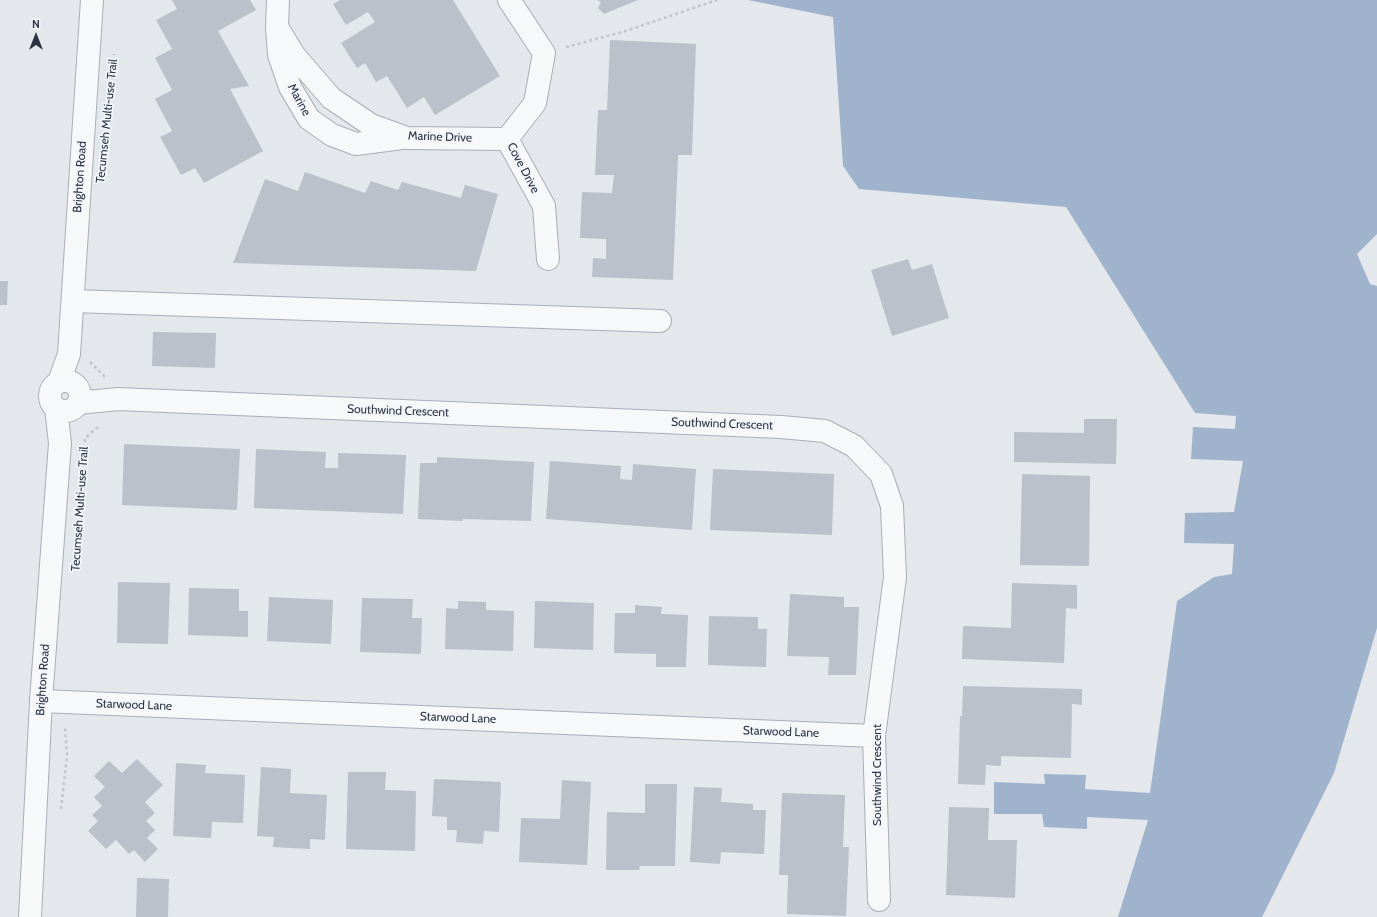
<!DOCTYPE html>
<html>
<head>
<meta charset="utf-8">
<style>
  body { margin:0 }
  #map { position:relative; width:1377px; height:917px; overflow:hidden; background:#e4e7ec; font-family:Cabin,sans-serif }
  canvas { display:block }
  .north { position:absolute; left:16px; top:16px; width:40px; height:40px; -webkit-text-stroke:3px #f4f6f9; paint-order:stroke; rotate:0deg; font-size:11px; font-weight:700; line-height:16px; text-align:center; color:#2b3445 }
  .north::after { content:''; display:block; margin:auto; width:14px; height:18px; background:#2b3445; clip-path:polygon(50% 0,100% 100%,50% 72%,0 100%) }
</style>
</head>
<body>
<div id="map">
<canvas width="1377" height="917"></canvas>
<div class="north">N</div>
</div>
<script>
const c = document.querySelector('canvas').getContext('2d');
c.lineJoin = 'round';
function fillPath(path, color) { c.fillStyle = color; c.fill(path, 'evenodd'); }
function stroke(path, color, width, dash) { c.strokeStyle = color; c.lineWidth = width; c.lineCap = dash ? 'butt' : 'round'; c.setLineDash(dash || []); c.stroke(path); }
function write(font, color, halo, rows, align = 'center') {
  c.font = font + ' Cabin,sans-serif'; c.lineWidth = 3.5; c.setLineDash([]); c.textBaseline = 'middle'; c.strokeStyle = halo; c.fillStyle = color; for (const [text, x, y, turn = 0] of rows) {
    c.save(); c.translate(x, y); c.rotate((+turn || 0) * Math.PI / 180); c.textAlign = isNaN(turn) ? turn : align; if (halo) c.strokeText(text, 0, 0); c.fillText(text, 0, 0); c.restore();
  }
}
const water = new Path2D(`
  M748 0H1377V234L1357 254 1370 284 1377 286V628L1334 773 1262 917H1118L1148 820 1087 817V829L1044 827 1042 814H994V782L1045 784 1044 774 1086 775 1085 789 1150 793 1177 601 1214 577 1232 574 1234 544 1184 543 1185 513 1234 512 1243 461 1191 459 1193 427 1235 429 1236 416 1195 413 1066 207 859 189 843 166 833 17Z`);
const building = new Path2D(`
  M172 0H250L256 10 218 31 249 86 230 89 263 151 204 183 195 168 181 175 160 137 172 131 155 99 172 90 155 58 172 49 156 20 177 9Z
  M340 0H453L500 76 435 115 424 97 407 108 387 76 376 82 365 63 357 68 341 43 375 22 368 12 346 25 333 4Z
  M597 0H638L604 14 598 8 601 2Z
  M610 40 696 44 692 155H678L673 280 592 277 593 258 606 259V239L580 238 582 192 612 193 614 175H595L598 110H607Z
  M305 172 365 193 371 181 398 190 402 182 461 198 465 185 498 194 476 271 233 263 265 179 298 191Z
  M908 259 912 270 932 264 949 318 892 336 871 270Z
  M0 281H8L7 305H0Z
  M153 332 216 333 215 368 152 366Z
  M1084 419H1117L1116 464 1014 462V432L1084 433Z
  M124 444 240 449 237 510 122 505Z
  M256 449 326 452 325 468H338V453L406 455 403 514 254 508Z
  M437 457 534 462 531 521 463 519 462 521 418 519 420 463H437Z
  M550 461 621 466 620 479 632 480 633 464 696 469 692 530 546 519Z
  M713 469 834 474 832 535 710 530Z
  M1022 474 1090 476 1089 566 1020 565Z
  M118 582 170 583 168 644 117 643Z
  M1012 583 1077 585V609L1066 608 1064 663 962 659 963 626 1011 628Z
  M189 588 239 589V611H248V637L188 635Z
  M790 594 844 597V607H859L856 675H828L829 657 787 656Z
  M269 597 333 600 331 644 267 641Z
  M362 598 413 599 412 618H422L421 654 360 652Z
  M458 601 486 602V610L514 611 513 651 445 649 446 608 458 609Z
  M535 601 594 603 593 650 534 648Z
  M635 605 662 607 661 614 688 615 686 667H656V654L614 653 615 613H635Z
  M709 616 758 617V629H767L766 667 708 665Z
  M963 686 1082 689V705L1072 704 1071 758 1001 756V766L986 765 985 785 958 784 960 716H962Z
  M137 759 163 785 145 802 155 813 146 821 155 830 147 838 158 849 145 862 134 850 129 854 116 840 106 849 88 831 98 821 92 815 102 806 94 797 105 787 94 776 109 761 122 773Z
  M176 763 206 765 205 773 245 775 243 823 212 822 211 838 173 836Z
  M261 767 291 769 290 793 327 795 325 840 310 839V849L273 847 274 837 257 836Z
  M348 772H386L385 790 416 791 415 851 346 849Z
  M434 779 501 782 499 832 484 831 483 844 456 842 457 830H447V817L432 816Z
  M562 780 591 782 587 865 519 862 521 818 560 819Z
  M645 784H677L675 866H640L639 870H606L607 812 645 813Z
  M694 787 722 788 721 802 753 804V810H766L764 854 721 852 720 864 690 862Z
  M782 793 845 795 843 847H849L846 916 787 914 788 875H779Z
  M949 807 989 808 988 840H1017L1015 898 946 895Z
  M137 878 169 879 168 917H136Z`);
const path = new Path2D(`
  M566 47 626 31 717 0
  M112 85 113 74 114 54
  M90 362 105 377
  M85 442V438L100 425
  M61 809 67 755 65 728`);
const minor = new Path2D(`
  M278 0 277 27 279 55 290 87 309 119 332 135 356 144 402 138
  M277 27 294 55 331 98 371 125 407 138 507 139
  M507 139 535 103 544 53 509 0
  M507 139 544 206 548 259
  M73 301 660 321
  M78 403 118 399 781 427 825 431 854 446 881 474 892 506 895 577 874 736 879 900
  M41 701 874 736`);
const tertiary = new Path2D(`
  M50 396a15 15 0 1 1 30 0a15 15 0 1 1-30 0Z
  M59 382 69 354 92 0
  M30 917 41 701 60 443 56 408`);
const streetNames = [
  ["Marine",299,100,61],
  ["Tecumseh Multi-use Trail",107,121,-84],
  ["Marine Drive",440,137,2],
  ["Cove Drive",523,168,62],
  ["Brighton Road",80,177,-86],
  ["Southwind Crescent",398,411,2],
  ["Southwind Crescent",722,424,2],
  ["Tecumseh Multi-use Trail",80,509,-86],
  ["Brighton Road",43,680,-86],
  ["Starwood Lane",134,705,2],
  ["Starwood Lane",458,718,2],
  ["Starwood Lane",781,732,2],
  ["Southwind Crescent",877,775,-90]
];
fillPath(water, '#9fb4cc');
fillPath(building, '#bbc0ca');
stroke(minor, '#a9aeb7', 24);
stroke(tertiary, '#a9aeb7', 24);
stroke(path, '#c2c5cb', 2.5, [3, 3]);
stroke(minor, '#f7f8fa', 22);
stroke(tertiary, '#f7f8fa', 22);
write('12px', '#2b3445', '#f4f6f9', streetNames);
</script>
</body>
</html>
